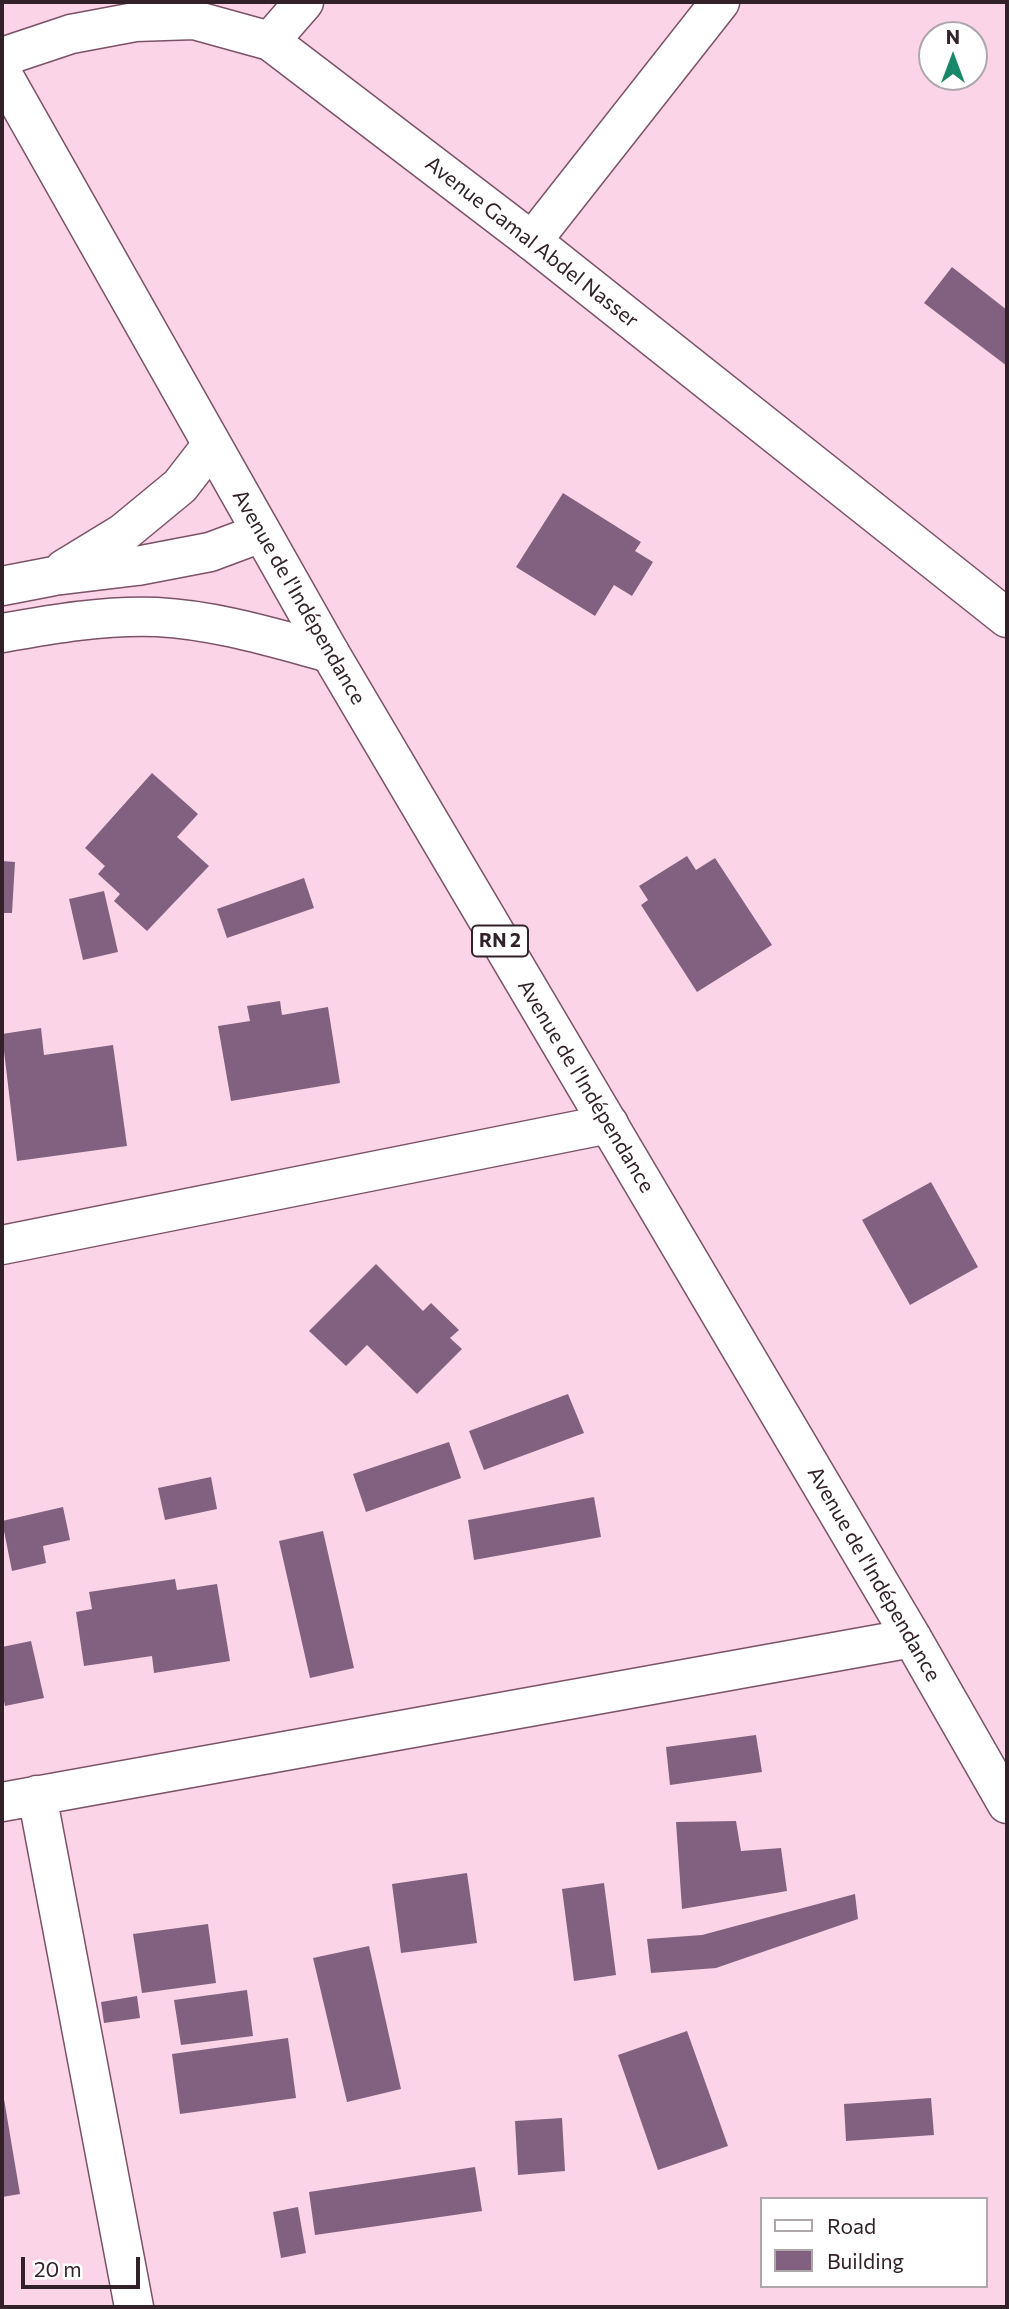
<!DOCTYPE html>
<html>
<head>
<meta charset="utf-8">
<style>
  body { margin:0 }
  #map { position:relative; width:1009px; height:2309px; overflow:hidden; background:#fbd5e7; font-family:Commissioner,sans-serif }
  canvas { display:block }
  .frame { position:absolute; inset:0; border:4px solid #33212a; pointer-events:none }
  .legend { position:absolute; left:760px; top:2197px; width:228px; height:91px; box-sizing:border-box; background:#fff; border:2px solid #ada6aa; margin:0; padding:9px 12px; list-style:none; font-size:21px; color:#33212a }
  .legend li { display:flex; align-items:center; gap:14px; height:35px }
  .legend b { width:35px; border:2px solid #ada6aa }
  .north { position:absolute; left:918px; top:21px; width:70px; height:70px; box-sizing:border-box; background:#fff; border:2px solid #ada6aa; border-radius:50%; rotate:0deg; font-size:19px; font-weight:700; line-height:28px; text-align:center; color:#33212a }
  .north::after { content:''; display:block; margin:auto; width:24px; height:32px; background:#188968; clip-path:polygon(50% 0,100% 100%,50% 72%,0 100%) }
  .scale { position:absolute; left:21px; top:2257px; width:119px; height:32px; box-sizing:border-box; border:4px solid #33212a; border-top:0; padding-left:9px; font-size:21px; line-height:24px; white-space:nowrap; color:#33212a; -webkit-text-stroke:5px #fff; paint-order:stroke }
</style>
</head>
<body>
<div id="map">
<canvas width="1009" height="2309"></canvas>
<div class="frame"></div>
<ul class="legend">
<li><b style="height:9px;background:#fff"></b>Road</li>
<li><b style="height:19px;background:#826180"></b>Building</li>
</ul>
<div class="north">N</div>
<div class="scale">20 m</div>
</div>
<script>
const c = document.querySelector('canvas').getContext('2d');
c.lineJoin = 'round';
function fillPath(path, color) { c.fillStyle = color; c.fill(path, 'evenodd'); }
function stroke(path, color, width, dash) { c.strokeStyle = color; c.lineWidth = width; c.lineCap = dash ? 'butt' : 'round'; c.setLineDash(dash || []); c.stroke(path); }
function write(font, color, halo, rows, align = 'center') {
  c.font = font + ' Commissioner,sans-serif'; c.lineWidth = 7; c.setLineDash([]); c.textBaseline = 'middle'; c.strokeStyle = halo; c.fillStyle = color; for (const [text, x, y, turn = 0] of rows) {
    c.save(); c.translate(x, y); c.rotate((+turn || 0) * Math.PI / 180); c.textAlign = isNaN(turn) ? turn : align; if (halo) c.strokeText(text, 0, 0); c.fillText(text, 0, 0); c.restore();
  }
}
const building = new Path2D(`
  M952 267 1007 310V366L924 303Z
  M563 493 641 542 635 551 653 562 632 596 614 585 595 616 516 567Z
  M152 773 198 814 177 837 209 866 147 931 114 901 120 894 98 874 105 866 85 848Z
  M687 856 696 870 715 858 772 945 697 992 641 905 648 900 639 886Z
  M2 861 15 862 12 913H2Z
  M304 878 314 908 227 938 217 909Z
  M104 891 118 952 83 960 69 899Z
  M280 1001 282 1015 328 1007 340 1083 231 1101 218 1026 250 1021 247 1006Z
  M41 1028 44 1055 113 1045 127 1146 17 1161 2 1034Z
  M931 1182 978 1267 910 1305 862 1220Z
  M376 1264 423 1311 431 1303 459 1330 450 1338 462 1349 417 1394 367 1345 346 1366 309 1331Z
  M568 1394 584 1433 484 1470 469 1431Z
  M449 1442 461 1478 366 1512 353 1474Z
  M211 1477 217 1509 165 1520 158 1488Z
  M594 1497 601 1537 474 1560 468 1520Z
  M63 1507 70 1540 43 1546 46 1563 12 1571 2 1521Z
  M323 1531 354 1668 310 1678 279 1541Z
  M175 1579 177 1590 217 1584 230 1661 154 1673 152 1656 84 1666 76 1612 92 1609 89 1592Z
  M31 1641 44 1698 5 1706 2 1691V1647Z
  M756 1735 762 1772 670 1785 666 1747Z
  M736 1821 741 1851 781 1848 787 1891 682 1909 676 1822Z
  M467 1873 477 1943 401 1953 392 1884Z
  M604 1883 616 1975 574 1981 562 1889Z
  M855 1894 858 1919 716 1968 651 1973 647 1939 702 1935Z
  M208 1924 216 1983 142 1993 133 1934Z
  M369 1946 401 2089 347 2102 313 1958Z
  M247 1990 253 2036 181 2045 174 2000Z
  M137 1996 140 2018 104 2023 101 2002Z
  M687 2031 728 2146 658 2170 618 2055Z
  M288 2038 296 2098 180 2114 172 2054Z
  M931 2098 934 2135 846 2141 844 2104Z
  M2 2099H4L20 2194 2 2197Z
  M562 2118 565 2171 518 2175 515 2121Z
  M475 2167 482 2211 315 2235 309 2192Z
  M298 2207 306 2253 281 2258 273 2212Z`);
const street = new Path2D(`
  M270 41 304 2
  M532 241 720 2
  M2 1245 609 1124
  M37 1795 134 2307
  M2 1802 912 1638`);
const secondary = new Path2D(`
  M2 57 71 34 135 22 194 20 270 41 532 241 1007 618
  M64 569 123 533 180 486 211 446
  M2 586 54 576 137 566 210 552 261 533
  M2 633C53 624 104 615 157 617 216 620 274 638 330 653`);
const primary = new Path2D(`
  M2 73 330 653 912 1638 1007 1804`);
const shields = [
  [500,941,56]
];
const shieldNames = [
  ["RN 2",500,941]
];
const streetNames = [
  ["Avenue Gamal Abdel Nasser",532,242,38],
  ["Avenue de l'Indépendance",299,597,60],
  ["Avenue de l'Indépendance",586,1086,59],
  ["Avenue de l'Indépendance",874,1574,60]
];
fillPath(building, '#826180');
stroke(street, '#7b5267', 41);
stroke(secondary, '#7b5267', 41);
stroke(primary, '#7b5267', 41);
stroke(street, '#fff', 38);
stroke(secondary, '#fff', 38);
stroke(primary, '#fff', 38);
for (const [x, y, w] of shields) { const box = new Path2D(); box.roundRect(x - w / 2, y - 15.5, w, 31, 5); c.fillStyle = '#fff'; c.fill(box); stroke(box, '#33212a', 2); }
write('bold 19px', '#33212a', null, shieldNames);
write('21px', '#33212a', '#fff', streetNames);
</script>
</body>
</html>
